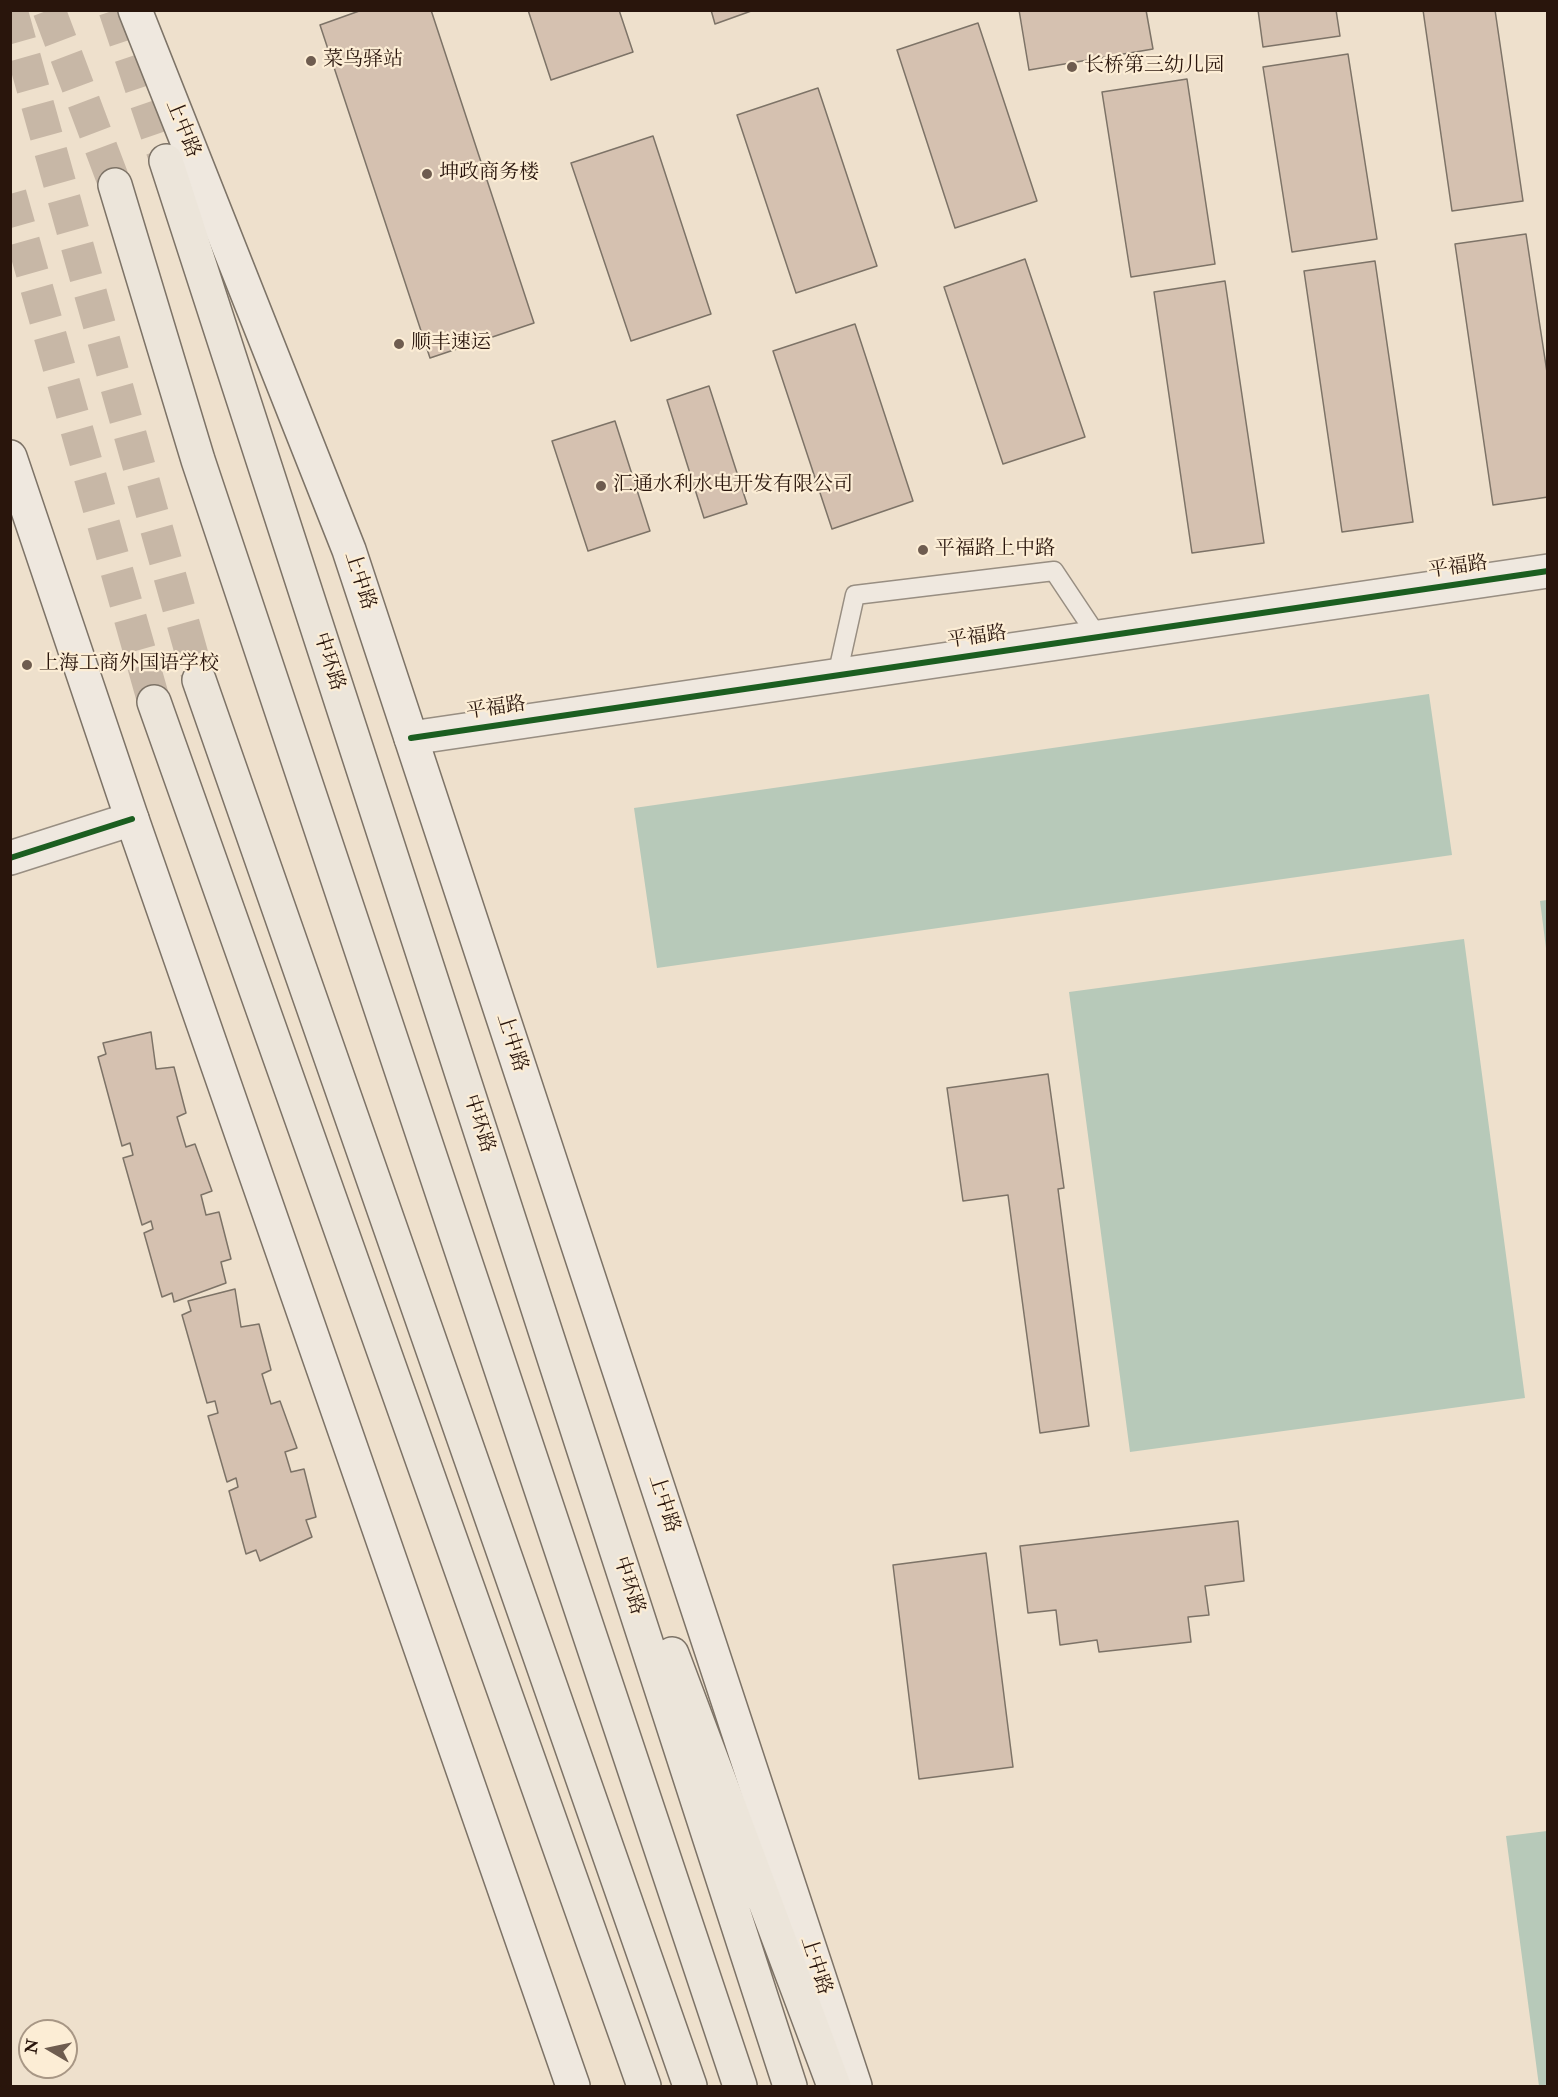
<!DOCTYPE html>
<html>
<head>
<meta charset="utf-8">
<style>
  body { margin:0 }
  #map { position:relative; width:1558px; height:2097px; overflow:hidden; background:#eee0cc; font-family:"IM FELL Double Pica",serif }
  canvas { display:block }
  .frame { position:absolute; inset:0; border:12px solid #29150c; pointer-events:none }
  .north { position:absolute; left:18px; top:2019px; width:60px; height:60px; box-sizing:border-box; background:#fcedd5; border:2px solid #a89785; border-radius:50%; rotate:279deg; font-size:16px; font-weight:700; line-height:24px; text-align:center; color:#29150c }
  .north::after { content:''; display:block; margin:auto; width:21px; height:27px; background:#6e5c4f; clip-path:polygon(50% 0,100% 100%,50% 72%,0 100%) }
</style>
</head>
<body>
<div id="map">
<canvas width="1558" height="2097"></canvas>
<div class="frame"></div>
<div class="north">N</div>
</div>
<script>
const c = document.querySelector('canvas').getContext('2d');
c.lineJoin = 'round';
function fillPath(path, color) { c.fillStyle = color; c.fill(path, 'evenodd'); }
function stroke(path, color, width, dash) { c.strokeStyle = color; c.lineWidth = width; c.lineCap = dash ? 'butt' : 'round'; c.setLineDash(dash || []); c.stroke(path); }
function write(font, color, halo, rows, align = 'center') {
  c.font = font + ' "IM FELL Double Pica","Noto Serif SC",serif'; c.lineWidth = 4.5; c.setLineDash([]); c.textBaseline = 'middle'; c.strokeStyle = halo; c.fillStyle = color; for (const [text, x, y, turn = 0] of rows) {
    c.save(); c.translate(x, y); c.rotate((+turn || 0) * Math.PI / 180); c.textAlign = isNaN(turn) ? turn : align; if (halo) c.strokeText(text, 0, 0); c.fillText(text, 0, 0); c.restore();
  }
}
const water = new Path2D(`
  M1429 694 1452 855 657 968 634 808Z
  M1547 900H1548L1547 956 1540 901Z
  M1464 939 1525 1398 1130 1452 1069 992Z
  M1547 1831 1548 2086H1539L1506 1836Z`);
const building = new Path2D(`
  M362 10H431L534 323 430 358 320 25Z
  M528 10H619L633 52 551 80Z
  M711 10H754L715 24Z
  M1019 10H1146L1153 49 1029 70Z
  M1258 10H1336L1340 36 1263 47Z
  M1423 10H1495L1523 201 1452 211Z
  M978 23 1037 201 955 228 897 50Z
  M1348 54 1377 239 1292 252 1263 67Z
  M1187 79 1215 264 1131 277 1102 92Z
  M818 88 877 266 796 293 737 115Z
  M653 136 711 314 631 341 571 163Z
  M1526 234 1548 379V497L1493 505 1455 244Z
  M1025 259 1085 437 1003 464 944 287Z
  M1375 261 1413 522 1342 532 1304 271Z
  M1225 281 1264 543 1192 553 1154 292Z
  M855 324 913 501 832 529 773 351Z
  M709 386 747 504 704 518 667 400Z
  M615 421 650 531 588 551 552 441Z
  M151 1032 156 1069 174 1067 186 1113 177 1117 186 1147 195 1144 212 1191 201 1195 206 1215 219 1212 231 1259 221 1262 226 1283 174 1302 172 1293 162 1297 144 1233 153 1229 151 1221 142 1225 123 1158 133 1155 130 1143 122 1146 98 1057 106 1054 103 1043Z
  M1048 1074 1064 1188 1058 1189 1089 1426 1040 1433 1008 1195 963 1201 947 1088Z
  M235 1289 241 1327 259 1324 271 1370 262 1374 271 1404 280 1401 297 1448 285 1452 291 1472 304 1469 316 1517 306 1520 312 1537 260 1561 256 1550 246 1554 229 1491 238 1487 236 1478 227 1482 208 1416 218 1413 215 1401 207 1403 182 1315 191 1311 188 1301Z
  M1238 1521 1244 1581 1205 1586 1209 1615 1188 1617 1191 1642 1099 1652 1097 1640 1060 1645 1056 1610 1028 1613 1020 1546Z
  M986 1553 1013 1767 919 1779 893 1565Z`);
const highwayTunnel = new Path2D(`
  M11 10 199 680
  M49 10 115 185
  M115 10 166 161
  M10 194 154 702`);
const lane = new Path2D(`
  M837 676 855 595 1054 571 1098 637`);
const street = new Path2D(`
  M411 738 1548 571
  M10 858 132 819`);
const secondary = new Path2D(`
  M135 10 349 550 855 2086
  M10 457 132 819 573 2086`);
const highway = new Path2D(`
  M166 161 790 2086
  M115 185 198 460 740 2086
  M199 680 690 2086
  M154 702 644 2086
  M672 1654 834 2086`);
const cycleway = new Path2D(`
  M411 738 1548 571
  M10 858 132 819`);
const markers = [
  [311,61,6,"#6e5c4f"],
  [1072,67,6,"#6e5c4f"],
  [427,174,6,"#6e5c4f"],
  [399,344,6,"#6e5c4f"],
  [601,486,6,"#6e5c4f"],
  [923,550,6,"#6e5c4f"],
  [27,665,6,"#6e5c4f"]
];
const poiNames = [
  ["菜鸟驿站",323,61],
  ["长桥第三幼儿园",1084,67],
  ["坤政商务楼",439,174],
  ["顺丰速运",411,344],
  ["汇通水利水电开发有限公司",613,486],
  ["平福路上中路",935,550],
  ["上海工商外国语学校",39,665]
];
const streetNames = [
  ["上中路",182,129,68],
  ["平福路",1458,568,-8],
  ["上中路",359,581,72],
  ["平福路",977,638,-8],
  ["中环路",328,662,72],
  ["平福路",496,709,-8],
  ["上中路",511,1043,72],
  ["中环路",478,1124,72],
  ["上中路",663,1504,72],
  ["中环路",628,1586,72],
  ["上中路",815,1966,72]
];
fillPath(water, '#b7c9b9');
fillPath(building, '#d5c1b0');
stroke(building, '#7d7367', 1.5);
stroke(highwayTunnel, '#c7b7a6', 33, [33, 16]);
stroke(lane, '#988e82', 21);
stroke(street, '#988e82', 36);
stroke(secondary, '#7d7367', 36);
stroke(highway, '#7d7367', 36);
stroke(lane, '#efe8df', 18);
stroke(street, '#efe8df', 33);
stroke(secondary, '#efe8df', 33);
stroke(highway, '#ece5da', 33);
stroke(cycleway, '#1b5e20', 6);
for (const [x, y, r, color] of markers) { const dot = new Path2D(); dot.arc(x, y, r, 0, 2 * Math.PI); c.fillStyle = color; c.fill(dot); stroke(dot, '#fcedd5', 2); }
write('20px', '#29150c', '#fcedd5', poiNames, 'left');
write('20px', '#29150c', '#fcedd5', streetNames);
</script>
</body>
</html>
